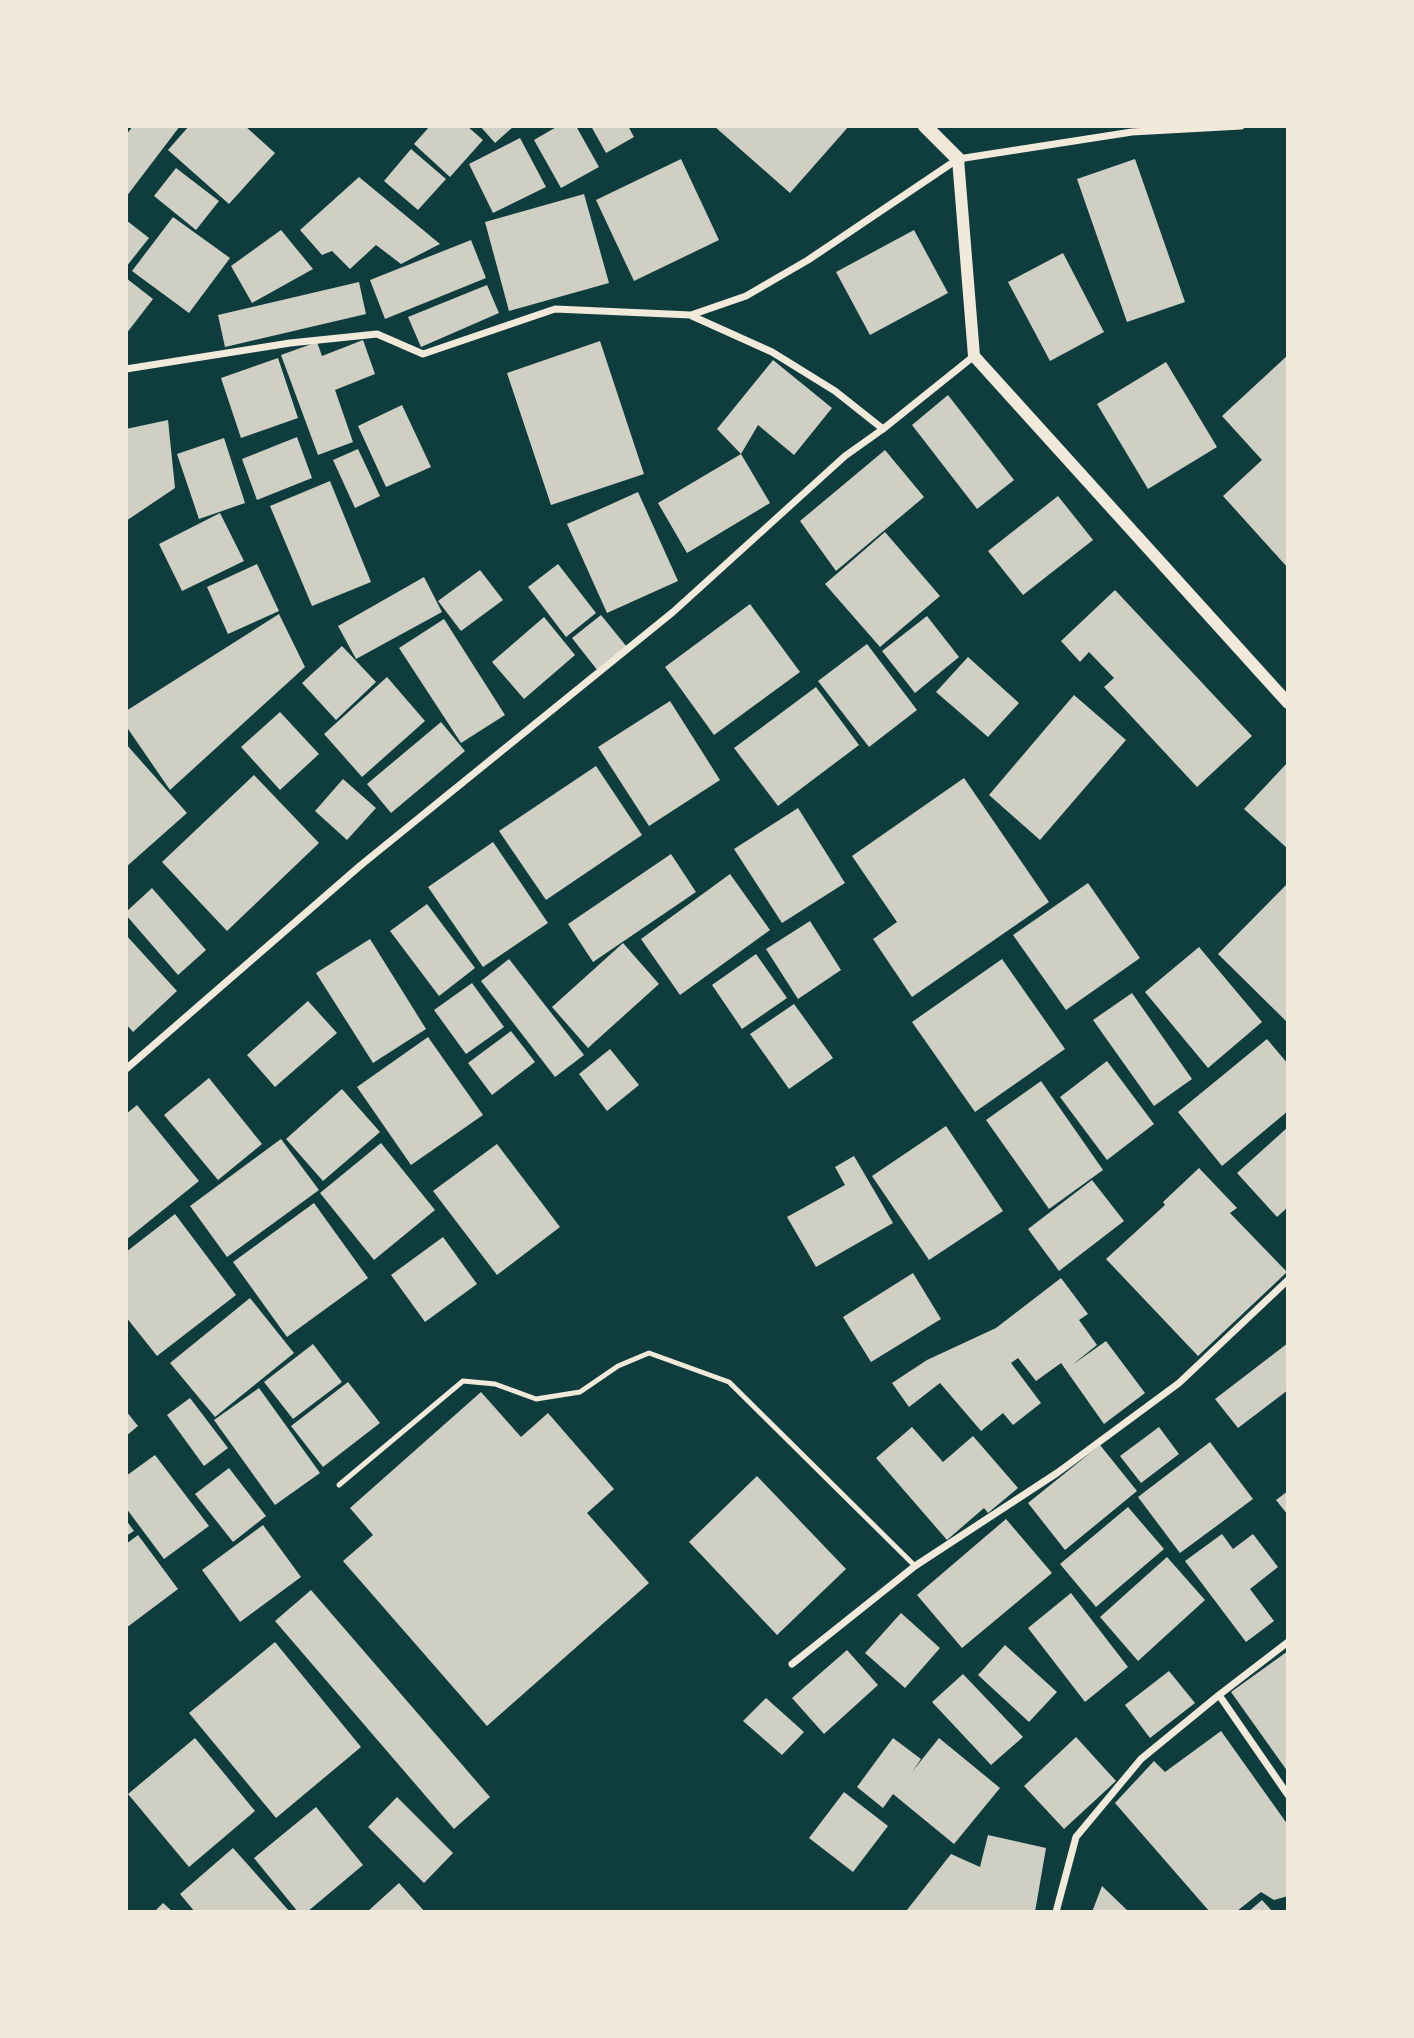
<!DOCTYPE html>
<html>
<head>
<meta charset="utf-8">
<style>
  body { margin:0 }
  #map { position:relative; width:1414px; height:2038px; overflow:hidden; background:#0f3d3e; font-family:Rubik,sans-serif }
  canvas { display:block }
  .frame { position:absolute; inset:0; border:128px solid #f1e9da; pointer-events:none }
</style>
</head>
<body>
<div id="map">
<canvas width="1414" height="2038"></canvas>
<div class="frame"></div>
</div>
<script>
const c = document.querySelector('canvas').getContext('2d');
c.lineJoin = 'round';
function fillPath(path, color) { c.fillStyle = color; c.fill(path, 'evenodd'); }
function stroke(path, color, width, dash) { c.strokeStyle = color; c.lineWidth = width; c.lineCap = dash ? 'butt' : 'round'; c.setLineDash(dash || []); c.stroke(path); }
const building = new Path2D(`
  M133 126H180L126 197V135Z
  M189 126H245L275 153 229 204 168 150Z
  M430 126H467L483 140 450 177 414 144Z
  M480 126H514L495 143Z
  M558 126H576L599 167 561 188 534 140Z
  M591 126H628L634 137 606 153Z
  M714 126H849L790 193Z
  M520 138 546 187 493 213 469 164Z
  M411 149 446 179 418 210 384 181Z
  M681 159 719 240 634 281 596 200Z
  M1135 159 1185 302 1127 322 1077 179Z
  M176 168 219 201 196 230 154 196Z
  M359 177 440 244 401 264 376 245 350 269 332 251 322 255 300 230Z
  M584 194 609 283 509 311 485 222Z
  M173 217 230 258 189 313 132 271Z
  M126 220 149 238 126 267Z
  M281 230 313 269 252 303 231 266Z
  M914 230 948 293 870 335 836 272Z
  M471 240 486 278 385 319 370 280Z
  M1063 253 1104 332 1050 361 1008 282Z
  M126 278 153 299 126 334Z
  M359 282 366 314 225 347 218 315Z
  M487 285 499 313 421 347 408 317Z
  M363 340 375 374 335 390 353 442 318 455 281 355 317 342 322 356Z
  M600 341 644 474 551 505 507 373Z
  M1288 355V568L1223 496 1262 460 1222 416Z
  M278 358 298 418 241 438 221 378Z
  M773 360 832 408 794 455 758 425 741 454 770 503 687 553 658 503 741 454 717 429Z
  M1166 362 1217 447 1148 489 1097 404Z
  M948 395 1014 480 977 509 912 425Z
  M402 405 431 467 386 487 358 426Z
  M168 420 175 488 126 521V429Z
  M297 437 312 478 257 500 242 459Z
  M224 438 245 503 199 519 177 454Z
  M358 449 380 496 355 508 333 460Z
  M885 450 924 497 836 571 800 521Z
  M330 481 371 582 312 606 270 506Z
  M638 492 678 581 607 613 567 524Z
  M1058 496 1093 540 1023 595 988 551Z
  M220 513 244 561 182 591 159 544Z
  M885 532 940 596 880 647 825 584Z
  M257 564 279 611 228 634 207 587Z
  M558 564 596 613 566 637 528 587Z
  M480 570 503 600 461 631 438 601Z
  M424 577 442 612 356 659 338 626Z
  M1115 590 1252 736 1197 787 1104 687 1114 678 1089 652 1080 662 1061 641Z
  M750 604 800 672 714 735 665 667Z
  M279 614 305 667 170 790 126 726V711Z
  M601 615 627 647 598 671 572 638Z
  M927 616 959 657 915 693 882 651Z
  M544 617 575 655 524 699 492 662Z
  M444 619 505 715 461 743 399 648Z
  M867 644 917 710 869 747 818 681Z
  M342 646 376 682 336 720 302 683Z
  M968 657 1019 703 988 737 936 692Z
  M387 677 425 721 362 777 324 734Z
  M816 687 859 745 778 806 734 748Z
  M1074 695 1126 740 1040 840 989 795Z
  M670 701 720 780 649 826 598 747Z
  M280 712 319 754 280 790 241 747Z
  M441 722 465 751 391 813 367 784Z
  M126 744 187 813 126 867Z
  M1288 762V849L1244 809Z
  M596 766 642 835 546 900 499 831Z
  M254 775 319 843 227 931 162 862Z
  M964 778 1049 902 912 997 873 939 897 922 852 856Z
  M343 779 376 808 347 840 315 811Z
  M798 808 845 883 782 923 734 849Z
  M493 842 548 923 483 967 428 887Z
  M671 854 696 892 593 962 568 924Z
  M730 874 770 930 680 995 641 939Z
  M1088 883 1140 958 1066 1010 1013 935Z
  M1288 883V1023L1218 954Z
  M152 888 206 950 178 975 126 915V912Z
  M427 904 475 968 439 996 390 931Z
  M810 921 841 970 798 999 766 949Z
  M126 935 177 991 133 1032 126 1024Z
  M370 939 426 1029 373 1063 316 973Z
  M623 943 659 984 588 1048 552 1007Z
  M1199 947 1262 1022 1208 1068 1145 992Z
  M756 954 787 998 742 1029 712 985Z
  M509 959 584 1055 555 1077 481 981Z
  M1002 959 1065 1049 975 1112 912 1022Z
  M472 983 504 1027 466 1054 434 1010Z
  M1132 993 1192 1079 1154 1106 1093 1020Z
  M308 1001 337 1033 275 1087 247 1055Z
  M794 1004 833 1058 789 1089 750 1034Z
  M511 1031 535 1062 492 1095 468 1063Z
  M428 1037 483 1115 411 1165 357 1087Z
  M1267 1039 1288 1064V1111L1222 1166 1178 1112Z
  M610 1049 639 1085 607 1111 579 1074Z
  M1107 1061 1154 1124 1107 1160 1060 1097Z
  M209 1078 262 1144 218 1180 164 1115Z
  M1041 1081 1103 1170 1049 1209 986 1120Z
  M342 1089 380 1132 323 1181 286 1139Z
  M137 1105 199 1181 126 1240V1179L128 1177 126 1174V1114Z
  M946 1126 1003 1211 929 1260 872 1176Z
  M1288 1127V1207L1277 1217 1237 1173Z
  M281 1139 319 1190 227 1257 190 1206Z
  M381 1143 435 1210 374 1260 320 1193Z
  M497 1144 560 1227 497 1275 433 1191Z
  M854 1156 893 1223 816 1267 787 1217 845 1185 835 1167Z
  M1199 1168 1237 1208 1230 1213 1287 1272 1198 1356 1106 1259 1165 1205 1163 1202Z
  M1092 1180 1124 1221 1059 1271 1028 1229Z
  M314 1203 368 1278 287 1337 233 1262Z
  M175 1214 236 1295 157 1356 126 1317V1252Z
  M443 1237 477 1284 425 1322 391 1275Z
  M913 1273 941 1319 871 1362 843 1317Z
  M1061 1278 1088 1314 1079 1320 1097 1345 1072 1365 1106 1341 1145 1393 1104 1424 1061 1363 1036 1381 1018 1358 1011 1363 1041 1403 1013 1425 1003 1413 981 1431 940 1383 909 1407 892 1383 927 1360 996 1328Z
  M250 1298 294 1353 215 1417 170 1363Z
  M1288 1343V1390L1238 1428 1215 1399Z
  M313 1344 342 1382 293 1419 264 1382Z
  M348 1382 380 1423 323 1467 291 1426Z
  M259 1388 320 1473 275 1505 214 1420Z
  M481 1392 521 1437 548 1413 614 1489 587 1513 649 1583 487 1726 343 1561 373 1535 350 1508Z
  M190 1398 228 1448 204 1466 167 1415Z
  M126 1411 138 1426 126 1436Z
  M912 1427 943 1462 973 1436 1018 1488 988 1513 984 1508 947 1540 876 1458Z
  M1159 1427 1179 1454 1141 1483 1120 1456Z
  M1210 1442 1253 1499 1180 1553 1138 1497Z
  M1100 1445 1137 1491 1065 1550 1028 1503Z
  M155 1455 209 1526 164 1559 126 1508V1476Z
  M229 1468 266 1516 233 1542 195 1494Z
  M757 1476 846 1569 777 1635 689 1542Z
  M1288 1491V1515L1276 1500Z
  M1128 1507 1164 1549 1096 1607 1060 1564Z
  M1006 1519 1052 1573 962 1648 917 1595Z
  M126 1520 134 1531 126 1536Z
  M263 1525 301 1577 240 1622 202 1570Z
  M1222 1534 1233 1549 1253 1534 1278 1567 1250 1589 1274 1621 1246 1642 1185 1561Z
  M138 1535 178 1589 126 1628V1544Z
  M1167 1557 1205 1600 1138 1661 1100 1617Z
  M311 1590 490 1797 454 1829 275 1621Z
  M1071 1593 1128 1667 1085 1702 1028 1628Z
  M901 1613 940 1648 905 1688 865 1653Z
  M275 1642 361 1747 276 1818 189 1713Z
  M1005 1645 1057 1692 1029 1722 978 1675Z
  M847 1650 878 1685 824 1734 792 1698Z
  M1288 1651V1772L1231 1692Z
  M1169 1671 1195 1703 1150 1738 1125 1705Z
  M963 1674 1023 1737 991 1765 932 1702Z
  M766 1698 804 1732 782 1755 743 1721Z
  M1221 1731 1288 1825V1896L1274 1900 1261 1892 1237 1911H1209L1115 1803 1154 1761 1165 1772Z
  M1076 1737 1116 1781 1064 1829 1024 1786Z
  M195 1738 255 1811 189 1867 128 1794Z
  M893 1738 921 1759 912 1772 939 1738 1000 1788 954 1844 893 1794 883 1808 857 1787Z
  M844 1792 888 1826 853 1872 809 1838Z
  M397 1797 453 1853 424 1883 368 1827Z
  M316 1807 363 1865 307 1912H298L254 1858Z
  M988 1835 1046 1848 1035 1912H910L907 1910 951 1854 980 1867Z
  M233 1848 290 1912H195L180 1894Z
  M399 1883 425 1912H367Z
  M1102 1886 1129 1912H1092Z
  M1262 1900 1273 1912H1248Z
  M163 1903 173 1912H154Z`);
const service = new Path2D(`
  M339 1485 463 1381 495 1384 536 1399 580 1392 618 1366 649 1353 729 1382 915 1566`);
const minor = new Path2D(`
  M692 316 772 352 835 391 883 429
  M126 369 290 343 377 334 423 354 555 309 691 315 746 296 808 260 958 159 1132 132 1241 126
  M126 1069 361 865 673 612 845 456 883 429 974 356
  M792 1664 915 1566 1057 1473 1179 1383 1288 1280
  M1219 1695 1288 1795
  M1056 1912 1076 1837 1141 1759 1219 1695 1288 1642`);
const tertiary = new Path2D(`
  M958 159 974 356 1288 703`);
const secondary = new Path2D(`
  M925 126 958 159`);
fillPath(building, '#cfcfc3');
stroke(service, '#f1e9da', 5);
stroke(minor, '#f1e9da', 7);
stroke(tertiary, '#f1e9da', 12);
stroke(secondary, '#f1e9da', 14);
</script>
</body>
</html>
